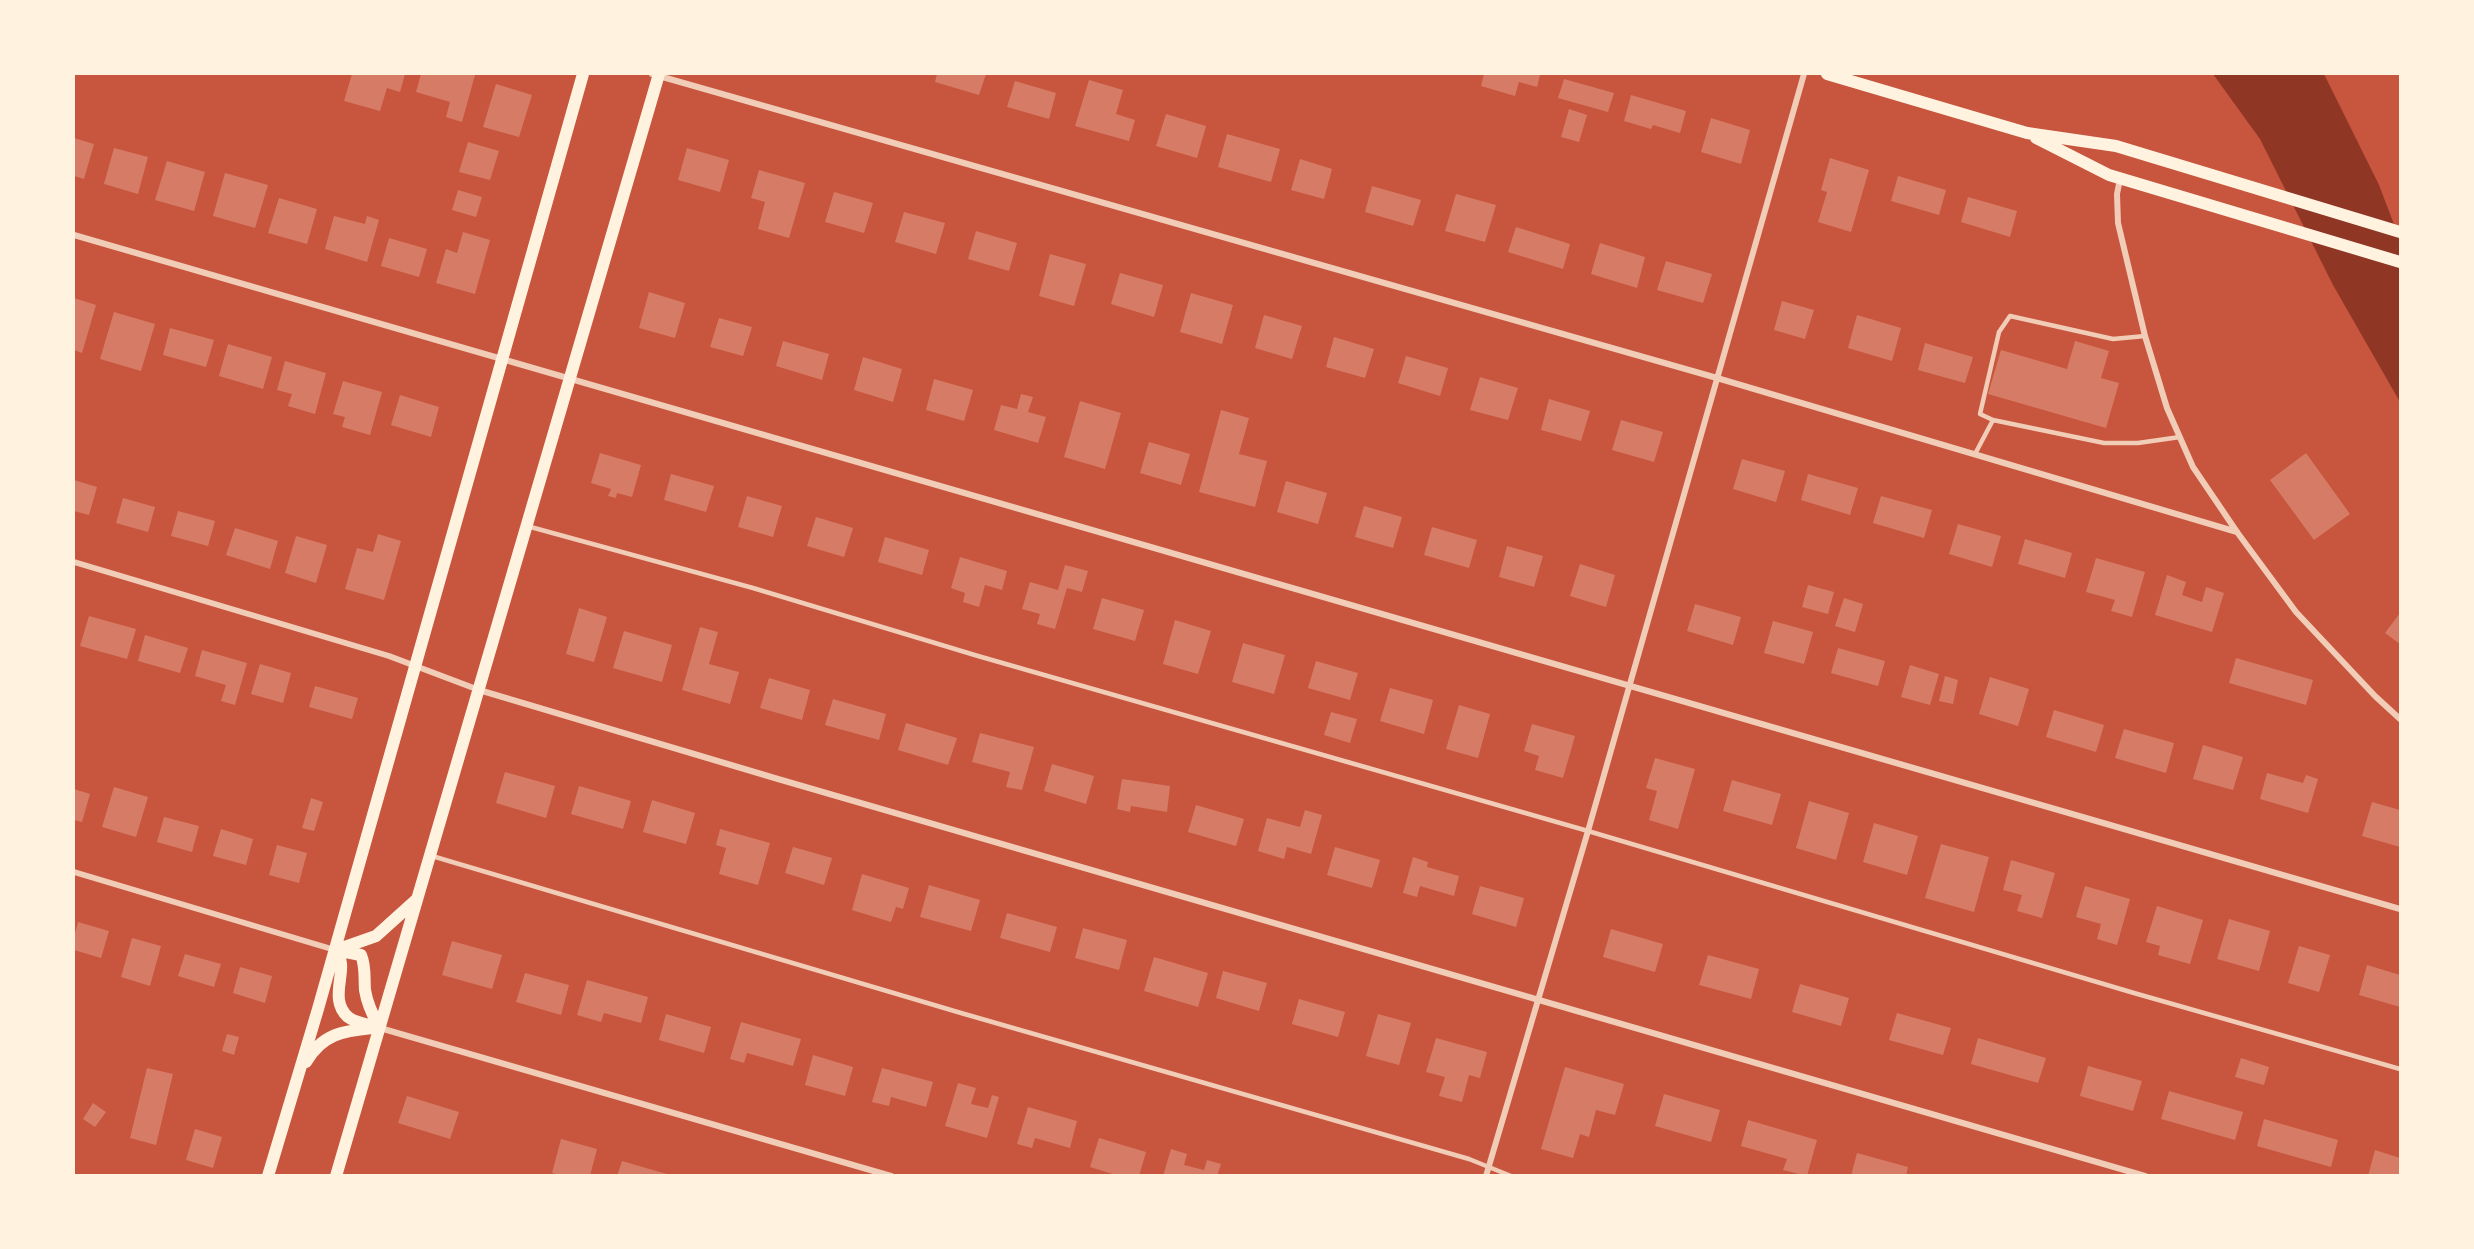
<!DOCTYPE html>
<html>
<head>
<meta charset="utf-8">
<style>
  body { margin:0 }
  #map { position:relative; width:2474px; height:1249px; overflow:hidden; background:#c8553d; font-family:Roboto,sans-serif }
  canvas { display:block }
  .frame { position:absolute; inset:0; border:75px solid #fff3e0; pointer-events:none }
</style>
</head>
<body>
<div id="map">
<canvas width="2474" height="1249"></canvas>
<div class="frame"></div>
</div>
<script>
const c = document.querySelector('canvas').getContext('2d');
c.lineJoin = 'round';
function fillPath(path, color) { c.fillStyle = color; c.fill(path, 'evenodd'); }
function stroke(path, color, width, dash) { c.strokeStyle = color; c.lineWidth = width; c.lineCap = dash ? 'butt' : 'round'; c.setLineDash(dash || []); c.stroke(path); }
const water = new Path2D(`
  M2213 74H2323L2325 76 2379 185 2400 240V402L2333 285 2260 139Z`);
const building = new Path2D(`
  M352 74H405L400 92 387 88 380 111 344 101Z
  M421 74 475 75 462 122 446 117 450 102 416 92Z
  M937 74H986L979 95 935 82Z
  M1484 74H1534L1540 75 1537 87 1519 82 1515 96 1481 86Z
  M1564 79 1614 93 1608 112 1558 98Z
  M1089 80 1123 90 1116 114 1135 120 1129 141 1075 126Z
  M1015 81 1056 93 1049 119 1007 107Z
  M496 84 532 95 519 137 483 127Z
  M1631 95 1686 111 1680 133 1653 125 1651 129 1624 121Z
  M1569 109 1587 115 1579 142 1561 137Z
  M1166 114 1206 126 1197 158 1156 146Z
  M1711 118 1750 130 1741 164 1701 152Z
  M1227 134 1280 149 1271 182 1218 167Z
  M74 138 94 144 84 179 74 176Z
  M468 142 499 151 490 180 459 172Z
  M114 148 148 157 138 194 104 184Z
  M687 148 729 160 720 192 678 180Z
  M1830 158 1869 170 1851 232 1818 222 1827 192 1821 190Z
  M1300 159 1332 169 1324 199 1291 190Z
  M167 161 205 172 194 211 155 200Z
  M759 170 805 183 789 238 758 229 765 202 751 198Z
  M225 173 268 185 255 228 213 216Z
  M1898 176 1946 190 1939 215 1891 201Z
  M1372 186 1421 200 1413 226 1365 212Z
  M458 190 482 197 476 217 452 210Z
  M834 192 873 203 864 233 825 222Z
  M1456 194 1496 205 1485 242 1445 231Z
  M1968 197 2017 211 2010 237 1961 222Z
  M279 198 317 209 307 244 268 233Z
  M904 212 945 223 936 254 895 242Z
  M334 216 365 224 367 216 379 220 367 262 325 249Z
  M1516 227 1570 244 1563 269 1508 252Z
  M976 231 1017 243 1009 271 968 259Z
  M463 232 490 240 475 294 436 283 446 249 457 253Z
  M389 238 427 249 419 277 381 266Z
  M1600 243 1645 257 1637 288 1591 274Z
  M1050 254 1086 264 1074 306 1039 296Z
  M1666 261 1712 274 1703 303 1657 290Z
  M1120 273 1163 285 1154 317 1111 304Z
  M649 292 685 303 675 338 639 328Z
  M1191 293 1233 305 1222 344 1180 332Z
  M74 298 96 305 82 353 74 350Z
  M1782 301 1814 310 1805 339 1774 330Z
  M114 312 155 324 141 371 100 359Z
  M1264 315 1302 326 1292 359 1255 348Z
  M1857 315 1901 328 1892 361 1848 348Z
  M719 318 752 327 743 356 710 347Z
  M170 328 214 340 206 367 163 355Z
  M1334 337 1374 349 1365 378 1326 367Z
  M783 341 829 354 822 380 776 366Z
  M2075 341 2109 351 2101 378 2119 383 2106 428 1988 394 2001 350 2067 369Z
  M1925 343 1973 357 1965 383 1918 370Z
  M228 344 272 357 263 389 219 376Z
  M1406 356 1448 368 1440 396 1398 383Z
  M863 357 902 369 893 402 854 390Z
  M285 361 326 373 315 414 288 406 292 394 277 390Z
  M1480 377 1518 388 1508 420 1470 410Z
  M934 379 973 390 964 421 926 410Z
  M343 381 382 392 370 435 342 427 345 417 333 414Z
  M1021 394 1033 397 1028 412 1046 417 1038 443 994 430 1001 405 1017 409Z
  M400 395 439 407 431 437 391 425Z
  M1549 399 1590 411 1581 441 1541 430Z
  M1080 401 1121 413 1105 469 1064 457Z
  M1221 410 1249 418 1239 454 1267 461 1255 507 1199 492Z
  M1621 420 1663 432 1654 462 1612 450Z
  M1149 442 1190 454 1181 485 1140 473Z
  M600 453 641 465 632 497 617 493 616 498 608 496 611 489 591 483Z
  M2306 453 2350 514 2314 540 2270 480Z
  M1742 459 1785 471 1776 502 1733 489Z
  M671 474 714 486 706 512 664 500Z
  M1808 474 1858 488 1850 515 1801 500Z
  M74 480 97 487 89 515 74 511Z
  M1286 481 1327 493 1318 524 1277 512Z
  M747 496 782 506 773 537 738 527Z
  M1881 496 1932 510 1924 538 1873 523Z
  M123 498 155 507 148 532 116 523Z
  M1364 506 1402 517 1393 548 1355 537Z
  M178 511 215 521 208 546 171 536Z
  M816 517 853 528 844 557 807 546Z
  M1958 524 2001 536 1992 567 1949 554Z
  M1432 527 1477 540 1469 568 1424 555Z
  M235 528 278 541 270 569 226 555Z
  M378 534 401 541 384 600 345 589 357 548 373 552Z
  M296 536 327 545 316 583 285 573Z
  M885 537 929 550 922 575 878 562Z
  M2025 539 2072 553 2065 578 2018 564Z
  M1507 546 1543 556 1534 587 1499 577Z
  M960 557 1007 571 1002 590 985 585 979 607 963 602 965 593 951 588Z
  M2096 558 2145 572 2132 617 2111 611 2115 600 2086 592Z
  M1580 564 1615 575 1606 607 1570 596Z
  M1065 565 1088 571 1082 592 1067 588 1055 629 1037 624 1040 614 1022 609 1030 582 1058 590Z
  M2167 575 2186 582 2182 595 2202 602 2206 587 2224 593 2212 632 2155 615Z
  M1808 585 1834 592 1828 614 1802 607Z
  M1102 598 1144 610 1135 641 1093 629Z
  M1844 598 1863 604 1855 632 1835 626Z
  M1695 604 1741 617 1733 645 1687 631Z
  M579 608 607 617 594 662 566 654Z
  M2400 613V644L2385 633Z
  M89 616 136 629 127 659 80 646Z
  M1175 620 1211 631 1198 674 1163 664Z
  M1773 621 1813 632 1804 664 1764 653Z
  M700 627 718 632 709 664 739 672 730 704 682 690Z
  M624 631 672 645 662 682 613 668Z
  M145 635 188 648 180 673 138 661Z
  M1243 643 1285 655 1274 694 1232 682Z
  M1838 648 1885 661 1878 686 1831 673Z
  M202 650 247 663 235 705 221 701 226 685 195 676Z
  M2236 658 2313 680 2306 705 2229 683Z
  M1316 661 1358 673 1350 700 1308 688Z
  M260 664 291 673 283 703 251 694Z
  M1910 665 1939 674 1930 705 1901 697Z
  M1945 676 1958 680 1953 704 1939 701Z
  M1990 677 2029 689 2018 726 1979 714Z
  M769 678 810 690 802 720 760 708Z
  M315 686 358 698 352 719 309 707Z
  M1390 688 1433 700 1424 734 1380 721Z
  M833 699 886 714 879 740 825 725Z
  M1459 705 1490 714 1478 758 1446 749Z
  M2054 710 2104 725 2096 752 2046 737Z
  M1331 712 1357 719 1350 743 1324 735Z
  M906 723 957 738 948 765 898 750Z
  M1532 724 1575 736 1563 778 1535 770 1539 756 1524 751Z
  M2124 729 2174 743 2166 773 2115 758Z
  M980 733 1034 747 1022 790 1006 787 1010 772 972 762Z
  M2203 745 2243 757 2233 790 2193 779Z
  M1655 758 1695 769 1678 829 1649 820 1657 791 1646 788Z
  M1052 764 1094 776 1086 804 1044 791Z
  M505 772 555 786 546 818 496 803Z
  M2267 773 2303 783 2306 775 2318 779 2308 813 2260 799Z
  M1122 779 1170 786 1167 812 1131 806 1130 812 1117 809Z
  M1732 780 1781 794 1772 825 1723 811Z
  M579 786 631 801 623 829 571 814Z
  M114 787 148 797 136 837 102 827Z
  M74 789 90 794 82 822 74 820Z
  M311 798 323 802 314 831 302 828Z
  M652 800 695 813 686 844 643 832Z
  M1809 801 1849 813 1836 860 1796 848Z
  M2372 802 2400 810V847L2362 836Z
  M1196 805 1244 819 1236 846 1188 832Z
  M1305 810 1322 815 1311 854 1287 847 1284 859 1258 851 1267 818 1300 827Z
  M164 817 199 826 192 852 157 842Z
  M1874 823 1918 836 1907 875 1863 862Z
  M221 829 253 839 246 865 213 856Z
  M720 829 770 843 758 885 719 874 726 848 716 845Z
  M1941 844 1989 857 1974 912 1925 898Z
  M277 845 307 853 299 883 269 875Z
  M793 847 832 858 824 885 785 873Z
  M1335 847 1380 860 1372 888 1327 875Z
  M1413 857 1428 862 1427 867 1459 876 1454 896 1420 886 1417 897 1403 893Z
  M2011 860 2055 873 2042 918 2017 911 2022 895 2003 890Z
  M862 874 909 888 903 909 896 907 891 922 852 910Z
  M929 885 980 900 971 931 920 917Z
  M1480 886 1524 898 1516 927 1472 914Z
  M2085 886 2130 899 2117 945 2097 939 2101 924 2076 917Z
  M2157 906 2203 920 2190 964 2158 955 2160 946 2146 942Z
  M1007 913 1057 927 1050 952 1000 938Z
  M2229 919 2270 931 2259 971 2217 959Z
  M78 922 109 931 101 958 74 950V937Z
  M1083 928 1127 940 1119 970 1075 958Z
  M1611 929 1663 944 1655 972 1603 957Z
  M132 938 161 946 150 986 121 977Z
  M452 941 502 955 492 989 442 975Z
  M2299 946 2330 955 2319 992 2288 983Z
  M185 954 221 964 214 987 178 976Z
  M1708 955 1759 969 1751 999 1699 985Z
  M1154 957 1208 973 1198 1007 1144 991Z
  M2367 965 2400 975V1007L2359 995Z
  M240 967 272 976 265 1003 233 993Z
  M1223 971 1267 983 1259 1011 1216 998Z
  M525 973 569 985 561 1015 516 1002Z
  M587 980 648 997 641 1023 604 1013 601 1022 577 1015Z
  M1800 984 1849 998 1841 1026 1792 1012Z
  M1299 999 1345 1012 1338 1037 1292 1024Z
  M1897 1013 1951 1028 1943 1055 1889 1040Z
  M666 1014 711 1027 704 1053 659 1040Z
  M1378 1014 1411 1023 1399 1065 1366 1056Z
  M741 1022 801 1039 793 1066 747 1053 744 1063 730 1059Z
  M227 1034 239 1037 234 1055 222 1051Z
  M1436 1038 1487 1052 1480 1078 1469 1075 1462 1102 1439 1096 1445 1077 1426 1072Z
  M1978 1038 2046 1058 2038 1083 1971 1064Z
  M813 1055 853 1067 845 1096 805 1085Z
  M2241 1058 2269 1067 2264 1085 2235 1077Z
  M2088 1066 2142 1081 2133 1111 2080 1096Z
  M1565 1067 1624 1084 1615 1115 1596 1110 1589 1137 1580 1134 1573 1158 1541 1149Z
  M147 1068 173 1074 156 1145 130 1138Z
  M882 1068 933 1082 926 1107 891 1097 889 1106 872 1102Z
  M958 1083 976 1088 971 1104 988 1108 992 1095 999 1097 987 1138 945 1126Z
  M2169 1091 2243 1112 2235 1140 2161 1119Z
  M1664 1094 1720 1110 1711 1142 1655 1126Z
  M407 1096 459 1112 450 1139 398 1123Z
  M93 1103 106 1112 95 1127 83 1119Z
  M1028 1107 1077 1121 1070 1148 1035 1138 1032 1148 1017 1144Z
  M2264 1119 2338 1140 2331 1167 2257 1146Z
  M1748 1120 1817 1140 1807 1176 1783 1170 1787 1159 1741 1146Z
  M195 1129 222 1137 213 1168 186 1160Z
  M1099 1138 1146 1152 1139 1176H1119L1090 1167Z
  M561 1139 597 1149 590 1176H562L552 1173Z
  M1171 1149 1187 1154 1184 1165 1204 1170 1207 1160 1221 1164 1217 1176H1163Z
  M2375 1150 2400 1158V1176H2368Z
  M1857 1153 1908 1167 1906 1176H1851Z
  M622 1161 670 1175V1176H617Z`);
const service = new Path2D(`
  M1993 420 1980 414 1999 332 2010 316 2113 339 2145 336
  M1975 454 1993 420 2104 443H2138L2180 437
  M527 526 753 588 978 656 1588 831 2134 993 2400 1069
  M432 856 961 1013 1469 1159 1511 1176`);
const minor = new Path2D(`
  M652 74 1717 378 2237 532
  M2120 179 2117 194 2118 223 2145 336 2167 408 2193 467 2237 532 2296 612 2375 696 2400 719
  M74 235 2400 909
  M74 562 389 656 479 690 778 779 2145 1176
  M74 872 335 950
  M380 1028 891 1176
  M1486 1176 1588 831 1804 74`);
const secondary = new Path2D(`
  M1827 74 2027 133 2116 146 2400 232
  M2036 138 2109 175 2400 262
  M339 949 376 936 416 900
  M335 950C352 967 326 997 348 1017 355 1023 370 1025 379 1027
  M335 950 361 955C366 967 364 977 365 990 367 1003 373 1016 379 1027
  M306 1062C322 1034 343 1031 372 1028
  M268 1176 318 1009 583 74
  M336 1176 659 74`);
fillPath(water, '#8f3625');
fillPath(building, '#d67c66');
stroke(service, '#f1ccb7', 4.5);
stroke(minor, '#f1ccb7', 6);
stroke(secondary, '#fff3e0', 12);
</script>
</body>
</html>
